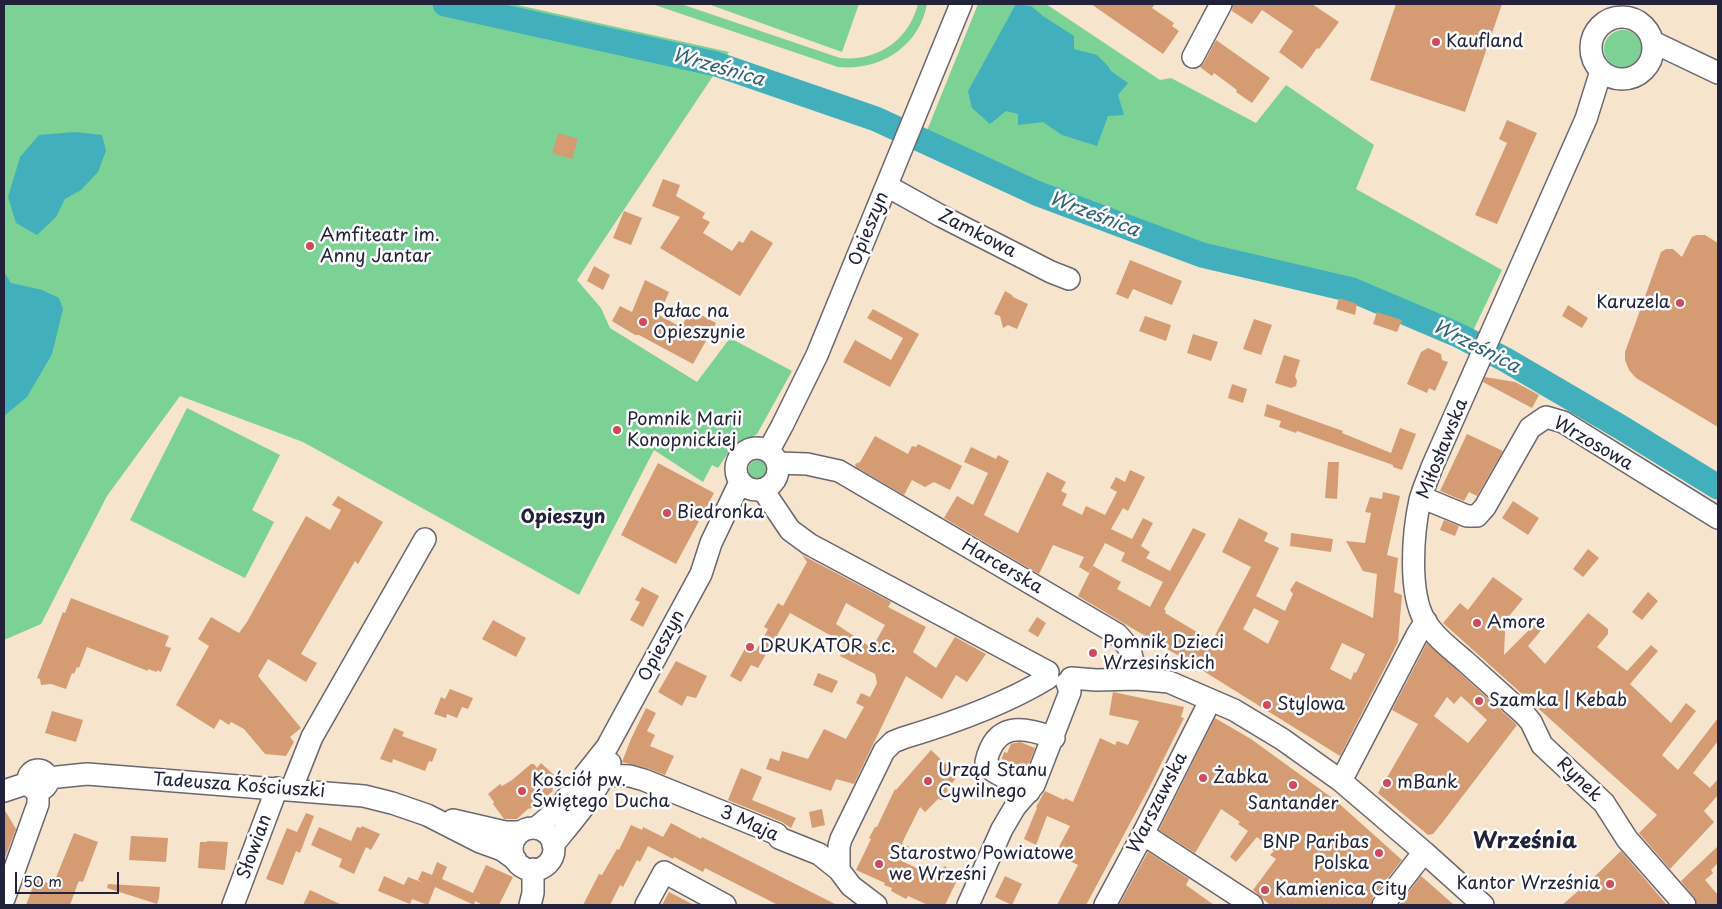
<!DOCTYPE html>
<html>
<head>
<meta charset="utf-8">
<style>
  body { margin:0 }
  #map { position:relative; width:1722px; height:909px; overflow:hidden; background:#f6e4cd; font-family:"Playpen Sans",sans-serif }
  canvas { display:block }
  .frame { position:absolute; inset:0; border:5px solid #22223b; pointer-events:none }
  .scale { position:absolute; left:15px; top:872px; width:104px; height:22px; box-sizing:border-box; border:2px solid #22223b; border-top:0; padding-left:6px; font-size:15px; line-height:18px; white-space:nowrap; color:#22223b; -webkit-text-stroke:4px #fff; paint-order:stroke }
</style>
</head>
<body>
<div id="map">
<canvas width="1722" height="909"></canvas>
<div class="frame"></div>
<div class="scale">50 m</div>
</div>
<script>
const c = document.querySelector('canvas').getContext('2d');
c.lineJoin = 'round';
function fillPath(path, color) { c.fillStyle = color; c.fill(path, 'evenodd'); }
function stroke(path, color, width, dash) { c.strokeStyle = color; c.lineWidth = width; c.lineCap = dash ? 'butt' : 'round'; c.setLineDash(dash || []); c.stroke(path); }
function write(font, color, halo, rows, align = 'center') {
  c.font = font + ' "Playpen Sans",sans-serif'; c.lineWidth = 5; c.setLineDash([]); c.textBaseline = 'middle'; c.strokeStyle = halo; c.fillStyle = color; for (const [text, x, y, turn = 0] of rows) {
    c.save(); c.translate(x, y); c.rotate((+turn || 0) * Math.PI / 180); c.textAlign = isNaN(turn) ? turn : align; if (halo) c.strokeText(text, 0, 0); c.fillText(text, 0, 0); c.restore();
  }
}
const green = new Path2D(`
  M4 4H513L729 52 577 280 601 308 610 328 697 382 730 338 792 371 757 434 741 444 732 447 718 468 712 465 703 482 654 450 579 595 303 442 180 396 107 496 41 624 4 640Z
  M652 4H681L840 58C877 62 909 40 918 4H927C919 47 880 71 838 67Z
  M708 4H859L842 52Z
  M978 4H1046L1160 80 1171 78 1256 123 1286 85 1374 145 1356 189 1502 270 1471 335 1355 284 1205 249 924 138Z
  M1604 49a19 19 0 1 1 38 0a19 19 0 1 1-38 0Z
  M187 408 280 455 252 510 274 522 245 578 130 520Z
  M748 470a10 10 0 1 1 20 0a10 10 0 1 1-20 0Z`);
const water = new Path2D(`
  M1016 4 1031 6 1043 16 1074 36V49L1097 55 1108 66 1111 71 1128 83 1118 95 1124 115 1108 116 1097 146 1062 135 1043 122 1018 125V114L1006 111 990 124 972 108 968 91Z
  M75 132 102 135 106 151 98 172 81 190 65 199 56 217 37 235 16 223 8 197 20 157 39 135Z
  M4 272 11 283 42 290 59 298 63 309 52 354 27 397 4 416Z`);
const river = new Path2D(`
  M445 4 716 64 876 119 1036 193 1202 255 1352 290 1458 335 1506 360 1622 428 1718 487`);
const building = new Path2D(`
  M1091 4H1155L1152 8 1174 23 1172 26 1179 31 1163 54Z
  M1233 4H1312L1339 22 1319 49 1317 48 1302 69 1279 52 1293 31 1262 10 1252 24 1232 11Z
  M1396 4H1502L1465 112 1370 80Z
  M1216 40 1270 78 1252 103 1236 92 1237 90 1214 73 1212 76 1200 67 1204 63Z
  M1507 120 1537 133 1497 224 1475 215 1507 143 1499 139Z
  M558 133 578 139 572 159 552 153Z
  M663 179 680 185 676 196 705 213 702 218 710 222 703 233 732 251 739 241 743 243 751 230 773 243 740 296 660 248 680 217 652 206Z
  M624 211 642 218 631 245 613 238Z
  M1697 235H1705L1718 243V427L1636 378 1629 370 1625 360V352L1661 252 1666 249H1673L1682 257 1692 237Z
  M1130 260 1182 281 1172 305 1133 289 1128 299 1116 294Z
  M594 266 610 275 603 290 587 281Z
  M645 280 669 292 659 315 681 327 691 310 716 323 693 364 639 335H635L612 321 620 306 632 312Z
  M1005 291 1012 295 1013 297 1028 304 1017 329 1008 325 1003 328 1000 316 994 314Z
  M1339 298 1357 304 1355 315 1336 309Z
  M1568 305 1588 318 1582 328 1562 316Z
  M873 309 919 334 890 387 843 362 855 340 891 360 903 338 867 318Z
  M1377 312 1402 320 1397 332 1373 324Z
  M1145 316 1171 325 1166 341 1139 331Z
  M1254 319 1272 325 1261 355 1243 349Z
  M1193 334 1218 342 1211 361 1187 353Z
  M1428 348 1441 354 1442 360 1448 362 1435 391 1429 388 1427 393 1407 384 1421 352Z
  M1284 355 1300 360 1295 376 1297 381 1296 386 1291 388 1275 383Z
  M1485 377 1515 382 1539 395 1532 408 1483 382Z
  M1232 384 1247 389 1243 403 1228 398Z
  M1267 404 1343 431 1342 433 1391 453 1400 428 1416 434 1402 470 1393 467V465L1297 431 1296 433 1279 427 1281 421 1264 416Z
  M1467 434 1503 451 1477 496 1469 492 1464 501 1440 491Z
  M875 436 908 454 912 446 916 447 918 444 962 466 950 490 934 482 925 487 912 480 904 495 856 467 855 464 860 462Z
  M971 447 996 459 998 455 1009 461 984 515 1018 533 1047 472 1066 482 1061 491 1067 494 1062 505 1082 515 1086 506 1105 515 1117 492 1110 488 1116 477 1125 482 1130 470 1145 477 1128 511 1123 508 1111 529 1132 539 1143 518 1153 523 1141 546 1150 552 1146 558 1170 571 1193 528 1206 534 1164 609 1166 611 1165 613 1212 641 1251 567 1222 552 1239 518 1268 533 1264 541 1279 548 1256 596 1285 611 1293 594 1290 590 1296 581 1373 618 1377 574 1363 571 1346 541 1365 543 1371 513 1365 512 1370 497 1382 499 1383 492 1400 496 1387 555 1398 558 1394 592 1402 595 1398 642 1340 756 1184 659 1078 596 1093 566 1121 582 1117 589 1150 607 1163 582 1121 561 1125 553 1105 543 1089 573 1079 567 1084 557 1053 545 1039 574 944 518 957 496 973 505 988 473 964 462ZM1254 608 1279 621 1268 644 1243 629ZM1342 643 1365 654 1356 673 1354 672 1351 680 1330 669Z
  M1328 462H1339L1337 499 1325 498Z
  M658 463 714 493 676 564 621 535Z
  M338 496 383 522 358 564 355 561 301 654 317 663 306 682 268 659 258 676 301 728 290 737 294 742 286 756 265 754 244 729 231 722 229 725 220 719 214 729 176 705 209 646 198 639 211 617 239 633 247 622 306 516 330 530 341 510 332 505Z
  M1513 501 1539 518 1528 535 1502 518Z
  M1444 520 1459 526 1455 536 1440 530Z
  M1291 533 1333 539 1331 552 1290 546Z
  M1588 549 1599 558 1583 577 1573 569Z
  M802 555 891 602 888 607 926 627 913 652 936 668 955 637 986 654 967 682 956 675 942 699 906 676 854 784 836 779 831 791 766 769 770 758 779 761 782 751 808 759 824 729 846 739 864 707 856 703 861 693 870 697 877 683 875 674 840 656 846 644 790 613 758 668 751 665 741 682 730 676 747 645 756 651 768 629 764 627 778 603 783 606 807 562ZM846 603 885 625 872 648 836 624Z
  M1493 577 1523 599 1500 627 1505 631 1504 655 1538 621 1544 627 1528 646 1545 664 1588 613 1608 629V634L1597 647 1627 671 1651 645 1658 651 1630 684 1671 723 1686 703 1696 711 1662 755 1678 770 1718 718V741L1693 773 1710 788 1718 779V795L1704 811 1714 822 1670 869 1639 833 1657 815 1443 623 1460 603 1468 610Z
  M642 587 659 596 643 627 630 620 640 602 635 600Z
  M1648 592 1658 601 1642 620 1632 612Z
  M71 598 169 636 165 646 171 648 161 672 157 670V672L148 669V671L87 647 79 668 77 667 74 674 72 673 66 689 51 684 41 685 40 679 37 678 63 612 65 613Z
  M1037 617 1046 623 1038 637 1028 631Z
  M493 620 526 638 516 657 482 639Z
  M1427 643 1517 725 1442 823 1433 834 1428 835 1378 793 1418 724 1392 710ZM1461 696 1487 720 1468 743 1434 716 1447 697 1454 704Z
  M676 661 707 676 696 698 687 696 682 706 658 692Z
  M818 673 838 681 832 693 813 685Z
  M450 689 473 698 468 709 462 707 457 718 447 714 446 718 434 714 441 697 445 699Z
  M1113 692 1184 707 1181 717 1184 718 1149 788 1086 905H1057L1078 865 1055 854 1070 826 1047 816 1036 845 1024 839 1037 808 1036 807 1045 791 1064 800 1065 798 1073 802 1100 738 1115 745 1117 741 1128 745 1139 721 1109 715Z
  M646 708 656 713 647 731 655 735 650 746 674 756 665 775 647 768 622 762 631 739Z
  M52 711 83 720 76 742 45 733Z
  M1215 718 1251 739 1335 800 1402 860 1373 897 1371 905H1270L1253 890 1276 859 1270 855 1274 851 1257 837 1236 862 1230 857 1248 831 1238 824 1240 822 1221 809 1195 853 1159 830Z
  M394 728 404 732 402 736 437 749 432 762 429 761 425 771 393 759 392 763 380 759Z
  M1020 742 1035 748 1025 774 1001 761 1004 752 1007 753 1011 744Z
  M931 750 949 767H952L957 771V777L947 789 948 792 947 798 941 800 938 799 925 812 920 807 902 843 909 847 902 861 939 879 944 866 960 874 945 905H928L908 896 906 899 891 891 892 888 884 885 885 883 856 870 871 839 869 838 875 827H877L895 789 896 790Z
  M541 763 554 775 552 777 556 782 551 786 553 789 552 790 553 791 530 809 529 808 517 819H504L493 804 494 802 488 794 500 784 502 786 512 780 531 764H534L537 768Z
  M741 768 762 777 752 800 796 818 791 828 782 822 728 800Z
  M4 809 16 829 5 858H4Z
  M822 809 825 825 812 828 809 812Z
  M306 813 314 816 300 853 296 851 283 885 266 879 287 828 297 832Z
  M671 823 701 839 702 837 837 905H778L705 868 703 872 674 857 673 859 648 846 640 862 637 860 623 887 620 885 610 905H583L599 874 602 875 617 849 619 850 631 825 642 830 643 827 663 837Z
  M362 826 380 834 371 850 366 847 354 874 339 867 342 859 311 845 319 827 351 841 357 827 361 828Z
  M74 833 98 842 83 882 79 881 78 883 70 905H26L36 879 53 885Z
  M131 836 168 838 166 862 129 860Z
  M207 841 228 842 225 870 198 868 200 842H207Z
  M1718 846V863L1711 870 1713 873 1705 880 1718 895V905H1698L1694 897 1681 881Z
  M1621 851 1667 905H1562L1591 880Z
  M1148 852 1189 879 1186 885 1214 905H1119Z
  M437 862 447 867 442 879 473 893 486 865 513 877 499 905H483L475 901 474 905 435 887 428 905 412 899 410 904 378 891 384 876 404 885 408 877 424 883 418 880 422 871 432 875Z
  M1005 876 1022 884 1012 905 995 897Z
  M1421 876 1428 882 1454 905H1399Z
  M108 884 160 887 159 897 157 904 107 888Z
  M310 890 342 905H303Z
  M669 892 694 905H662Z`);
const minor = new Path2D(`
  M1591 48a31 31 0 1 1 62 0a31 31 0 1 1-62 0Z
  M1653 42 1718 73
  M1193 57 1221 4
  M1601 71 1586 119 1432 467C1428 478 1423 489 1420 500 1413 532 1408 592 1425 621 1435 637 1451 649 1466 662 1486 680 1506 698 1526 716L1531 722 1542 745 1604 803 1627 839 1685 905
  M887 186 941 216 1051 272 1069 279
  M736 469a21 21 0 1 1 42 0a21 21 0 1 1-42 0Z
  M769 450 782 426 817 355 961 4
  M778 463 807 464 839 471 1117 634 1130 649 1137 679
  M763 490 790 530 809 544 1048 672
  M1421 497 1467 516H1477L1485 507 1530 428 1546 417 1563 422 1718 518
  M1071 678 1096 680 1137 679 1169 682 1234 710 1282 739 1341 781 1424 852 1483 905
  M28 780a10 10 0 1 1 20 0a10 10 0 1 1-20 0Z
  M605 775 630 776 644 780 777 834 779 838 819 854 839 870 851 886 876 905
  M48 778 87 774 364 796 392 803 427 815 480 842 502 850 516 860
  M1341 781 1417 635 1426 621
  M291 790 312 737 425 539
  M4 791 28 783
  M1029 792 993 771 986 762C995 722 1022 726 1054 738
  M453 820 505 832H521
  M536 828 558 809 607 747 701 574 711 543 740 482
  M512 849a21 21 0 1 1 42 0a21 21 0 1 1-42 0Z
  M1143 834 1252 905
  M553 845C574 819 597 793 610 763
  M839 870V846L841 839 884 751 893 742 903 738C953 723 1004 705 1048 678
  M4 899 38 804V790
  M233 905 277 788
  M530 905 533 893V869
  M646 905 664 872 725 905
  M968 905 1002 829 1015 807 1034 785 1070 692 1067 683
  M1105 905 1143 834 1210 701
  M1383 905 1424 852`);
const markers = [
  [1436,42,5,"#d1495b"],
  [310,246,5,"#d1495b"],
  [1680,303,5,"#d1495b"],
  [643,322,5,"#d1495b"],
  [617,430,5,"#d1495b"],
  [667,513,5,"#d1495b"],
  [1477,623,5,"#d1495b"],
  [750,647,5,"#d1495b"],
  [1093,653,5,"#d1495b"],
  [1479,701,5,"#d1495b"],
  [1267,705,5,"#d1495b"],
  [1203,778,5,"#d1495b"],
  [928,781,5,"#d1495b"],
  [1387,783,5,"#d1495b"],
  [1293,785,5,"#d1495b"],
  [522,791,5,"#d1495b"],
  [1379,853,5,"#d1495b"],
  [879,864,5,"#d1495b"],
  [1610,884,5,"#d1495b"],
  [1265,890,5,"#d1495b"]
];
const poiNames = [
  ["Kaufland",1446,42],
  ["Amfiteatr im.",320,236],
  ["Anny Jantar",320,257],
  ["Karuzela",1670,303,"right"],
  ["Pałac na",653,312],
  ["Opieszynie",653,333],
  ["Pomnik Marii",627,420],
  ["Konopnickiej",627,441],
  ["Biedronka",677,513],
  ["Amore",1487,623],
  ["Pomnik Dzieci",1103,643],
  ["Wrzesińskich",1103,664],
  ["DRUKATOR s.c.",760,647],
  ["Szamka | Kebab",1489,701],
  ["Stylowa",1277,705],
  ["Urząd Stanu",938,771],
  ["Cywilnego",938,792],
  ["Żabka",1213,778],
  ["Kościół pw.",532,781],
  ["Świętego Ducha",532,802],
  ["mBank",1397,783],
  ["Santander",1293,804,"center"],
  ["BNP Paribas",1369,843,"right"],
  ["Polska",1369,864,"right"],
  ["Starostwo Powiatowe",889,854],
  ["we Wrześni",889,875],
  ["Kantor Września",1600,884,"right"],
  ["Kamienica City",1275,890]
];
const streetNames = [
  ["Opieszyn",869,229,-68],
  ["Zamkowa",977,234,27],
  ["Wrzosowa",1593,444,30],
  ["Miłosławska",1443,449,-68],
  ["Harcerska",1002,567,30],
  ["Opieszyn",662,646,-62],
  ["Rynek",1579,780,44],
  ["Tadeusza Kościuszki",239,786,4],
  ["Warszawska",1158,803,-63],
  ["3 Maja",749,824,24],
  ["Słowian",255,847,-70]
];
const waterNames = [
  ["Wrześnica",718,68,16],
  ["Wrześnica",1094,215,21],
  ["Wrześnica",1476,347,27]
];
const neighbourhoodNames = [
  ["Opieszyn",563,518]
];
const districtNames = [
  ["Września",1525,842]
];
fillPath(green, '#7cd195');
fillPath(water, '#41b0bc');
stroke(river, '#41b0bc', 25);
fillPath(building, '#d59b73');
stroke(minor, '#6c666e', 24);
stroke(minor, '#fff', 21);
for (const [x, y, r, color] of markers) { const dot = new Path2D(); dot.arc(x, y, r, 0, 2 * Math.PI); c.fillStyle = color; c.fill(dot); stroke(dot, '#fff', 2); }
write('18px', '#22223b', '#fff', poiNames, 'left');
write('18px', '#22223b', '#fff', streetNames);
write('italic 19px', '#306275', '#fff', waterNames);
write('bold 19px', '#22223b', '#fff', neighbourhoodNames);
write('bold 22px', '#22223b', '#fff', districtNames);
</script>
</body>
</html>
